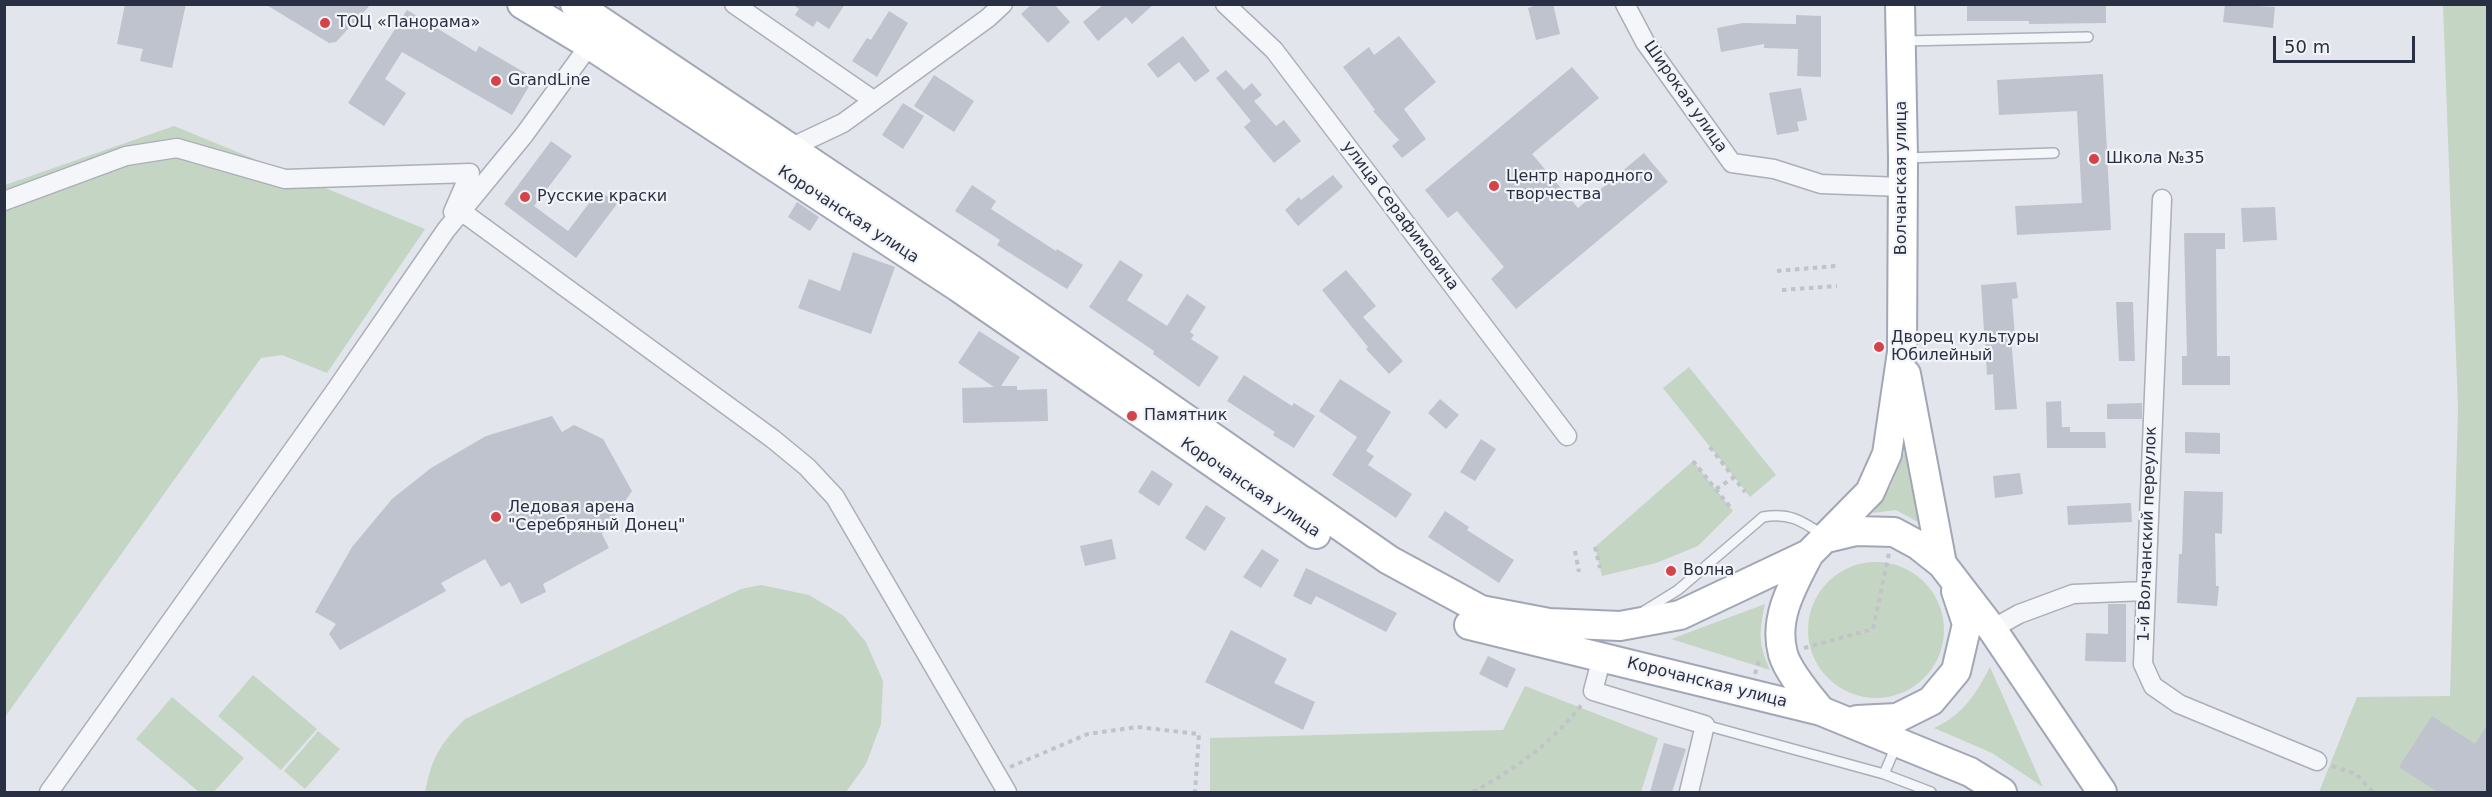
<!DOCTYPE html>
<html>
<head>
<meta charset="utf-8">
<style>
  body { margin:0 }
  #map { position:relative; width:2492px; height:797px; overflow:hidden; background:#e2e5eb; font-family:"DejaVu Sans",sans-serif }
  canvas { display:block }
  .frame { position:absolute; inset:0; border:6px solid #293044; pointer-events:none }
  .scale { position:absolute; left:2273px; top:36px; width:142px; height:27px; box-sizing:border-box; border:3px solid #293044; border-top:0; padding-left:8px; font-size:18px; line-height:21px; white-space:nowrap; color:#293044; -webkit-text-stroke:4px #f2f4f8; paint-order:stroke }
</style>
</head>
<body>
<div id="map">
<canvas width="2492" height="797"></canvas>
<div class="frame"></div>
<div class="scale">50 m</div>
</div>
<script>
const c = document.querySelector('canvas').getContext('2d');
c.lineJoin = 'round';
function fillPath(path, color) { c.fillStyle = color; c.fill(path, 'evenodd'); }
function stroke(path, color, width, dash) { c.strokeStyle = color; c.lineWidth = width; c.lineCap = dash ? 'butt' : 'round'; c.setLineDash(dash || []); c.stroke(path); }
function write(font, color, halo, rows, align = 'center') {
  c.font = font + ' "DejaVu Sans",sans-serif'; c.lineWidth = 4.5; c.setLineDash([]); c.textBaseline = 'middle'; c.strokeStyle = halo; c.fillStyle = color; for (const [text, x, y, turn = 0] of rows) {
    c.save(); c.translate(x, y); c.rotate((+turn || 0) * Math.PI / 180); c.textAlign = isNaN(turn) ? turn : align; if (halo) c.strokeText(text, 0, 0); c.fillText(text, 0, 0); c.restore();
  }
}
const green = new Path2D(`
  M2443 5H2487V792H2319L2357 697 2450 696 2458 408Z
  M174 126 425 229 327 373 282 355 261 358 5 717V185Z
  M1689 367 1776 475 1750 497 1663 388Z
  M1905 451 1923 525 1896 510 1873 513 1891 486Z
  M1693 461 1733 511 1698 546 1656 563 1602 576 1595 547Z
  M1808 630a68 68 0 1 1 136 0a68 68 0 1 1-136 0Z
  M761 585 809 595 844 616 866 642 883 681 881 724 866 764 846 792H425C432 757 440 744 465 719L741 589Z
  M1765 604C1759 633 1758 643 1770 670L1671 639Z
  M1990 667 2043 787 1992 753 1934 728C1963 715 1976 694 1990 667Z
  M253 675 317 729 281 770 218 716Z
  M1525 686 1658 738 1641 792H1210V738L1503 730Z
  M172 697 244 758 214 792H199L136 739Z
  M318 731 340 749 305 789 284 771Z`);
const building = new Path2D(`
  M125 4H186L172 68 140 61 143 49 117 44Z
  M265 4H371L336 42 329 43Z
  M792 4H845L829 29 817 21 813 27 795 15 799 9Z
  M1032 4H1054L1070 22 1048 43 1021 14Z
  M1104 4H1154L1132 24 1126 17 1098 41 1083 22Z
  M1540 4H1553L1560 34 1536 40 1528 8Z
  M1967 4H2106V23L2029 24V21H1967Z
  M2225 4 2275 7 2273 28 2223 22Z
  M407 10 476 52 479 46 534 78 512 115 402 52 385 79 406 93 384 126 348 103Z
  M889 11 908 23 877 77 852 61 867 38 871 40Z
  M1796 15 1821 16V77L1797 76 1798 49 1764 48V44L1721 52 1717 28 1743 23 1796 24Z
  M1183 36 1210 71 1195 82 1179 62 1158 78 1147 64Z
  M1399 36 1436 82 1404 109 1426 139 1402 158 1392 146 1399 140 1373 111 1375 110 1343 67 1369 47 1374 55Z
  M1572 67 1599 98 1532 154 1578 208 1644 153 1668 182 1516 309 1491 279 1504 267 1457 211 1448 218 1425 190Z
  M1226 70 1244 90 1252 83 1262 95 1254 101 1276 126 1284 120 1301 141 1274 163 1244 127 1251 121 1216 78Z
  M2103 74 2111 230 2017 235 2015 206 2082 203 2077 111 1999 115 1997 80Z
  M934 75 974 101 954 132 914 106Z
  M1801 88 1807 120 1797 122 1799 131 1777 135 1769 93Z
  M903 103 924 116 903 149 882 135Z
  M551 141 572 156 534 206 568 231 599 190 617 204 576 258 504 204Z
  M1333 175 1343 187 1298 226 1285 210 1299 197 1301 200Z
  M972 185 996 201 991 209 1056 251 1057 249 1083 265 1067 289 997 245 1000 240 955 211Z
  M797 202 819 217 810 231 788 217Z
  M2275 207 2277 240 2243 242 2241 208Z
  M2184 233H2225V249H2216L2217 356H2230V385H2182V356H2187Z
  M853 252 895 267 871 334 798 308 809 279 840 291Z
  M1120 260 1143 275 1127 300 1167 326 1187 294 1206 307 1190 332 1194 335 1191 339 1219 357 1199 387 1153 354 1154 351 1089 307Z
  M1346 270 1376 306 1363 317 1403 361 1389 374 1366 349 1368 347 1322 290Z
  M2016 282 2018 298 2012 299 2015 337H2011L2017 409 1995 410 1993 374 1987 375 1981 285Z
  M2116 302H2133L2135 361H2119Z
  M979 331 1020 357 1001 386H1017V390L1047 389 1048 421 963 423 962 388 994 387 958 363Z
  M1244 375 1292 406 1294 403 1315 416 1294 448 1273 435 1275 432 1227 401Z
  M1340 379 1391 412 1366 451 1374 456 1368 465 1412 494 1396 518 1332 475 1357 437 1319 411Z
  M1440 399 1459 415 1446 429 1428 413Z
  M2061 401 2062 427H2070V432H2105L2106 448H2047L2046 402Z
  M2142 403V419H2107V404Z
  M552 416 562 432 574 425 603 439 632 491 602 534 609 548 543 584 546 592 521 604 510 582 501 587 485 559 441 583 446 591 340 650 329 634 336 624 315 612 352 547 392 499 431 468 486 436Z
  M2185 432 2220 433V454L2185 453Z
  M1481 439 1496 449 1475 481 1460 472Z
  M1152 470 1173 484 1159 506 1138 492Z
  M2020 473 2023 494 1995 498 1993 476Z
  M2184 491 2223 492 2222 534 2215 533 2216 586H2219L2217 606 2177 603 2179 554H2182Z
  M2131 503 2132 522 2068 525 2067 506Z
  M1206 505 1226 518 1205 551 1185 538Z
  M1445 511 1469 527 1467 530 1514 560 1499 583 1428 537Z
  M1112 539 1116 559 1085 566 1080 546Z
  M1262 549 1279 560 1261 588 1243 577Z
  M1306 568 1397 613 1386 632 1316 596 1311 605 1293 596Z
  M2108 604H2126V662L2085 661 2086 633 2108 634Z
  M1231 630 1287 659 1274 683 1315 702 1303 730 1205 682Z
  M1488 656 1516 669 1507 688 1479 674Z
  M2432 716 2475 744 2487 725V792H2438L2399 767Z
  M1664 743 1686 749 1672 792H1650Z`);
const path = new Path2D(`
  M1777 271 1836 266
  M1782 290 1837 286
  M1710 447 1745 492
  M1693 461 1730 507
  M1716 489 1733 478
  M1595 547 1600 568
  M1575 551 1579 572
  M1804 648 1873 629 1889 553
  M1755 674 1759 661 1763 660
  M2332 766 2356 774 2373 792
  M1010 767 1088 734 1137 727 1199 734 1195 792
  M1473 792C1518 767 1551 744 1583 703`);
const service = new Path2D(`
  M1903 41 2088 37
  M1905 158 2054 153
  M1644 611 1678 590 1763 517C1789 512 1802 521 1823 535
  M1705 725 1884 774 1931 792
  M1884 774 1896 746`);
const minor = new Path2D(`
  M734 4 873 100
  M1225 4 1274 50 1567 436
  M1625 4 1645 42 1732 163 1774 169 1821 184 1902 187
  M790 148 843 123 988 18 1003 4
  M2162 199 2143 664 2153 686 2179 704 2317 761
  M4 201 126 156 177 148 285 179 470 173 453 212
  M461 211 773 439 807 467 835 497 1007 792
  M1992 629 2019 614 2073 594 2145 591
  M1602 657 1593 691 1705 725 1689 792
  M49 792 335 391 446 230 524 135 596 36`);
const primary = new Path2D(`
  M522 4 590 45 958 287 1316 534
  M575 4 972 270 1389 560 1481 610 1549 623 1620 626 1680 615 1809 554 1870 492 1887 454 1902 352 1903 158 1900 4
  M1906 374 1942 564
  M1827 538 1856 531 1894 532 1918 545 1942 564 1992 629 2102 792
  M1809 554C1793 585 1773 618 1783 654 1788 672 1809 696 1821 711
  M1469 625 1821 711 1970 772 2002 792
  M1857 720 1897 718 1931 701 1956 671 1967 624 1956 591`);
const markers = [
  [325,23,6,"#d44348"],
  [496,81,6,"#d44348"],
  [2094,159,6,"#d44348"],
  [1494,186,6,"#d44348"],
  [525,197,6,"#d44348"],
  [1879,347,6,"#d44348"],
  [1132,416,6,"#d44348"],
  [496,517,6,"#d44348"],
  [1671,571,6,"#d44348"]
];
const poiNames = [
  ["ТОЦ «Панорама»",337,23],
  ["GrandLine",508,81],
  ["Школа №35",2106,159],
  ["Центр народного",1506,177],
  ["творчества",1506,195],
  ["Русские краски",537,197],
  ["Дворец культуры",1891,338],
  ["Юбилейный",1891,356],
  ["Памятник",1144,416],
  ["Ледовая арена",508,508],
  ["\"Серебряный Донец\"",508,526],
  ["Волна",1683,571]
];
const streetNames = [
  ["Широкая улица",1685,97,55],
  ["Волчанская улица",1902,178,-90],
  ["Корочанская улица",848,215,33],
  ["улица Серафимовича",1400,216,53],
  ["Корочанская улица",1250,488,34],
  ["1-й Волчанский переулок",2148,534,-88],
  ["Корочанская улица",1707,683,14]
];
fillPath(green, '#c5d5c3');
fillPath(building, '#bfc3ce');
stroke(service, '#aaafb9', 12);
stroke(minor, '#aaafb9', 21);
stroke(primary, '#a1a7b7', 32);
stroke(path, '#c0c3ca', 4, [4.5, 4.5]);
stroke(service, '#f5f6f9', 9);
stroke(minor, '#f5f6f9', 18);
stroke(primary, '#fff', 28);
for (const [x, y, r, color] of markers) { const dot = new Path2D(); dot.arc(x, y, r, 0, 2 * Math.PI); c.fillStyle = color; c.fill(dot); stroke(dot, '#f2f4f8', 2); }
write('16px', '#293044', '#f2f4f8', poiNames, 'left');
write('16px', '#293044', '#f2f4f8', streetNames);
</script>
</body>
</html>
